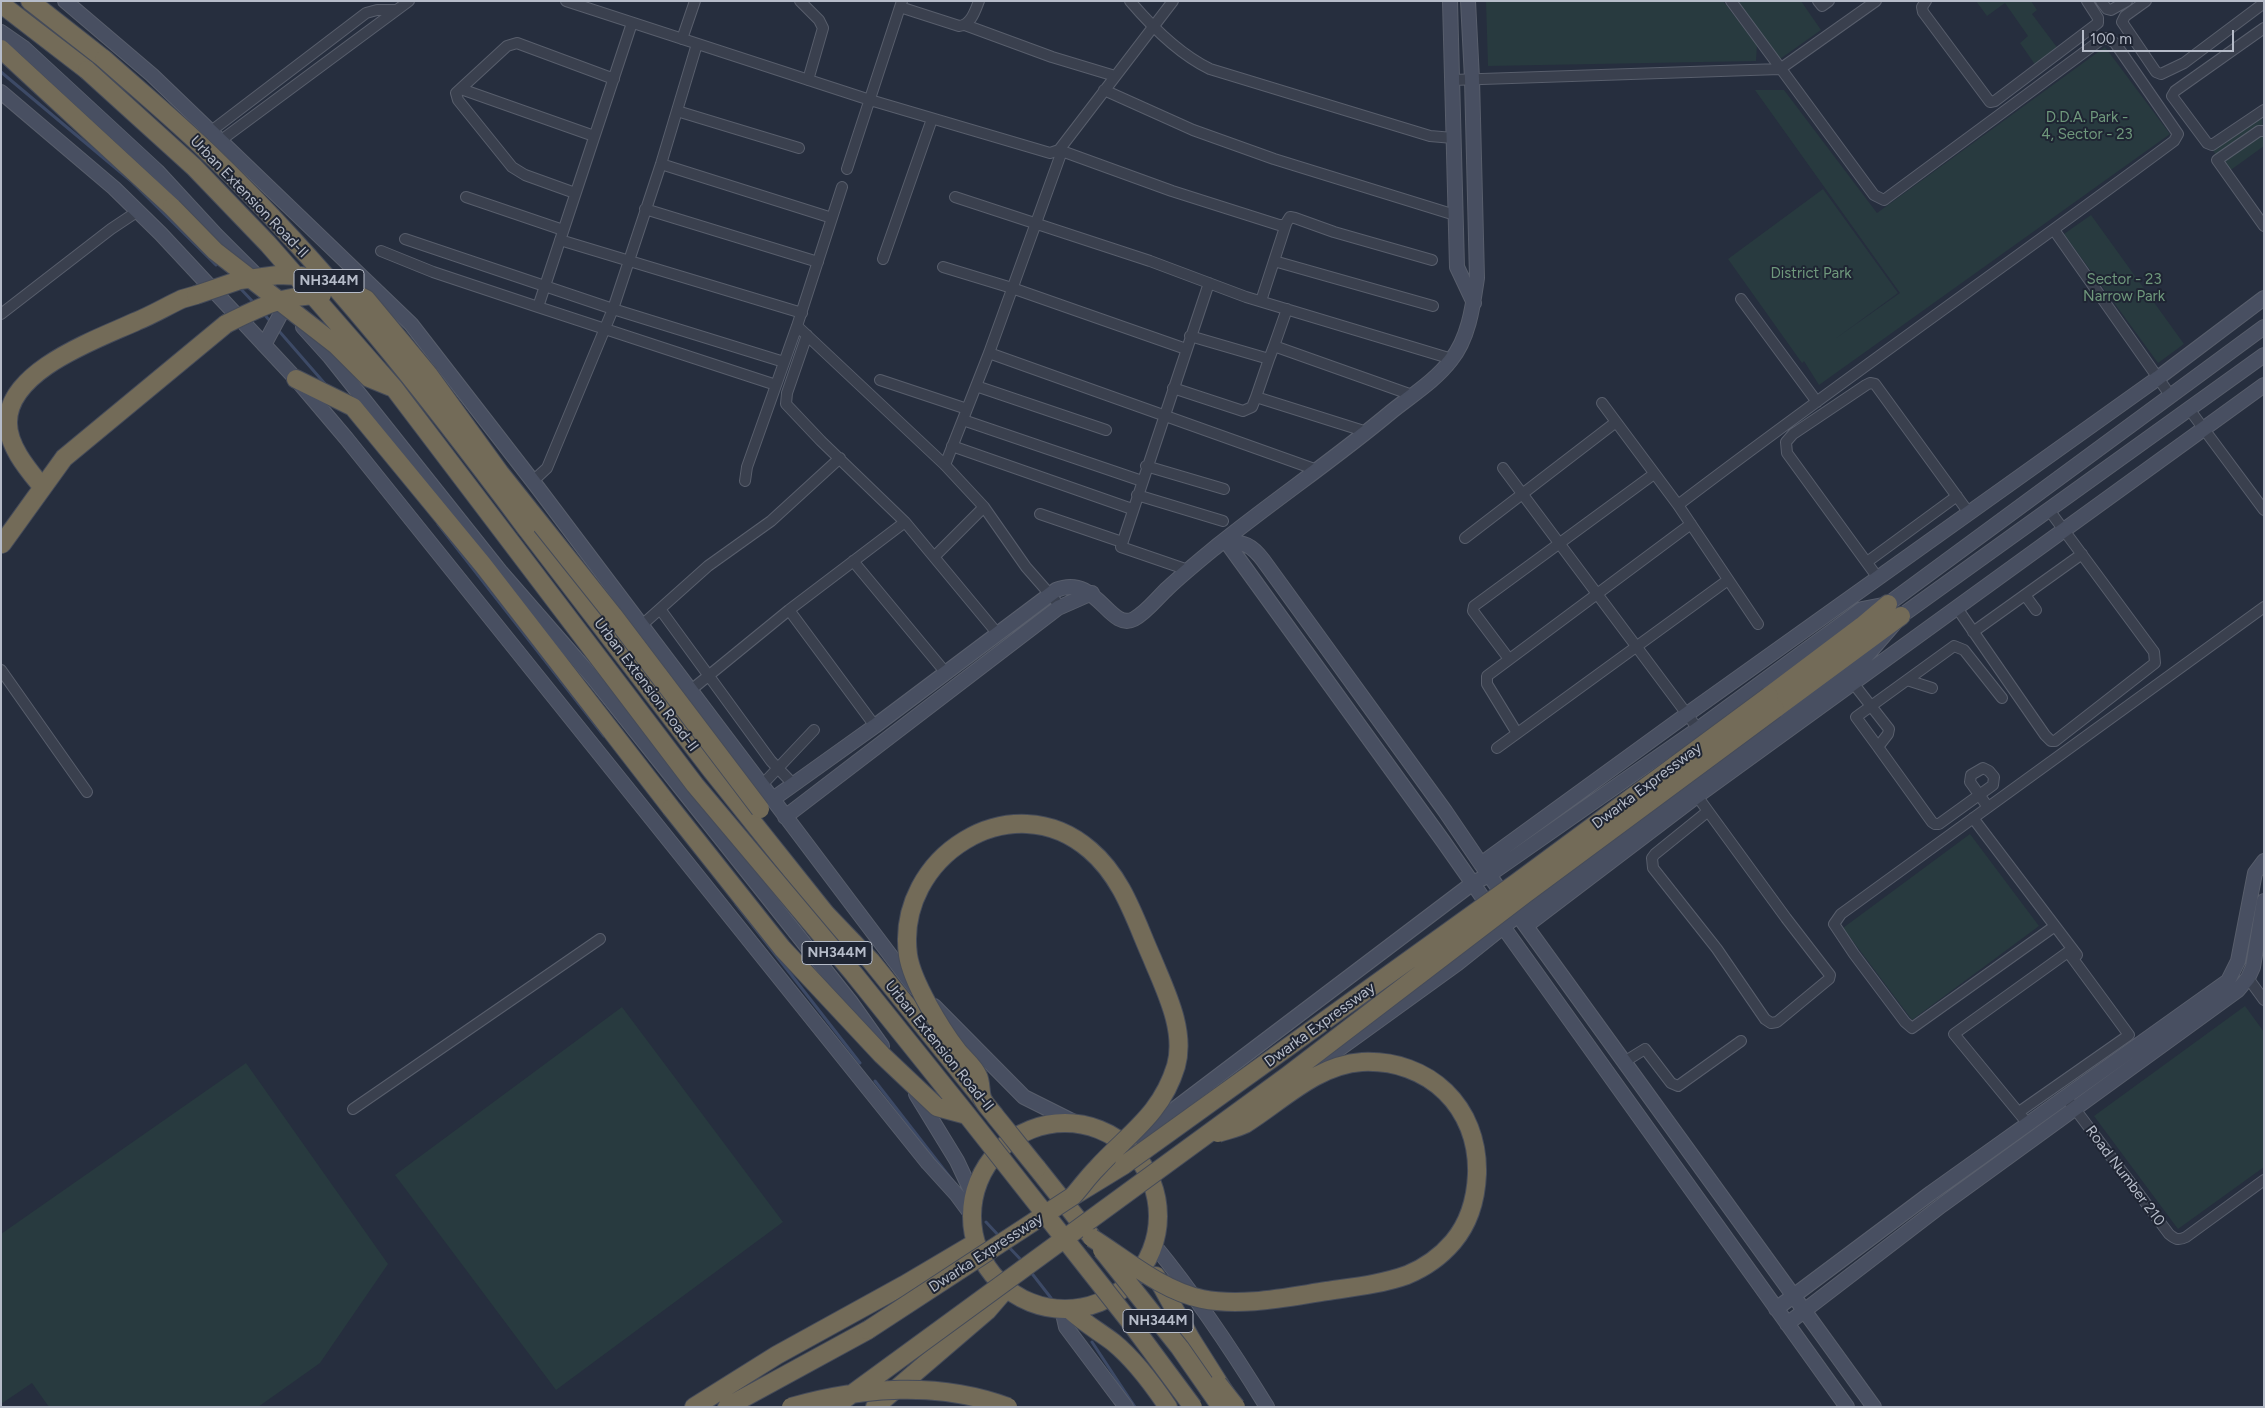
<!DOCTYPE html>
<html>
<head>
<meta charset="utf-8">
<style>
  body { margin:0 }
  #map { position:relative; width:2265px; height:1408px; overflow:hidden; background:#262e3e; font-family:Figtree,sans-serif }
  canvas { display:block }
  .frame { position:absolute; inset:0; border:2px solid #b6bcc9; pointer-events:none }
  .scale { position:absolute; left:2082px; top:30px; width:152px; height:22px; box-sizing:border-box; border:2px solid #b6bcc9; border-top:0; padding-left:6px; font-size:15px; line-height:18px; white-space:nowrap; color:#b6bcc9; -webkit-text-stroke:4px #1f2533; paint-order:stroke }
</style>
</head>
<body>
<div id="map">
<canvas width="2265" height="1408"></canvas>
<div class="frame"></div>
<div class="scale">100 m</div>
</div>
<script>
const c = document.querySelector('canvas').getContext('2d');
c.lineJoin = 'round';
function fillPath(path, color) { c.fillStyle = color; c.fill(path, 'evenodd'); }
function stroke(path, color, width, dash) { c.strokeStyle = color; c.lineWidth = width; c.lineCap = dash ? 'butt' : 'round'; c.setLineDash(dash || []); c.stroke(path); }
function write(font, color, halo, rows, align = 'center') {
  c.font = font + ' Figtree,sans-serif'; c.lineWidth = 4; c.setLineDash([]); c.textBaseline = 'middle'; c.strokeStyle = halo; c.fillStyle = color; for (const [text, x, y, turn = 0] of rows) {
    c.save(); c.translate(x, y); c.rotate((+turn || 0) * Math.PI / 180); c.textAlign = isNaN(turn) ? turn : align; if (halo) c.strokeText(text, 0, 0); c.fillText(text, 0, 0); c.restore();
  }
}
const green = new Path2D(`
  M1486 1H1723L1757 45 1756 61 1488 66Z
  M1738 1H1801L1821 30 1780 59Z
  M1976 1H2031L2037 10 2032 14 2059 50 2036 66 2020 43 2028 36 2005 3 1987 16Z
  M2105 47 2170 134 1819 385 1804 361 1802 363 1728 259 1823 189 1898 293 1835 339 1900 293 1755 90H1784L1877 213Z
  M2262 115 2264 146 2228 172 2212 149Z
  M2091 215 2184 344 2158 363 2064 234Z
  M1970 834 2039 926 1912 1020 1843 928Z
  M2245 1006 2264 1032V1167L2178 1229 2094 1116Z
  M622 1007 783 1222 556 1390 395 1175Z
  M246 1063 388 1264 320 1363 258 1407H49L32 1383 1 1404V1234Z`);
const stream = new Path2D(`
  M1 72 131 181 216 265
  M239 287 255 304
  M262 312 270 321
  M279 331 326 385
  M438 524 604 736
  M736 904 860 1063
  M875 1081 952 1180
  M986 1222 999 1236
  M1007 1245 1023 1262
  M1030 1271 1051 1298
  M1092 1342 1135 1407`);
const street = new Path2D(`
  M566 1 870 100 1050 153 1059 150 1173 1
  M800 1 819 20 823 28 808 80
  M1130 1C1153 28 1179 54 1210 69L1430 136 1453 138
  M1818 1 1822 6 1829 1
  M1926 1 1922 7 1923 12 1990 102 1995 101 2098 23V18L2087 1
  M2101 1 2107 9 2111 10 2127 1
  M2146 1 2125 16 2122 22 2156 72 2161 74 2184 63 2264 3
  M900 7 959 26C971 25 975 11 979 1
  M965 25 1052 57 1115 76
  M2264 28 2175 91 2172 96 2207 143 2212 145 2264 110
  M682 39 695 1
  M1452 80 1780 69 1876 1
  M461 89 594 136
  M1104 90 1193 130 1274 159 1455 215
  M677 111 799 148
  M2264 131H2259L2217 160 2264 226
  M210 132 366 13 377 10H396
  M220 141 409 1
  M1059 150 1172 191 1279 225H1285L1290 217 1295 218 1334 232 1432 260
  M661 164 832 218
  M847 169 902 1
  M575 193 525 175 512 167 458 100 456 93 507 46 517 43 614 79
  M466 197 563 230
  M955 197 1150 261 1246 297 1452 359
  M645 209 818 262
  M2054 230 2170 395
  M405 239 613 309 784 362
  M560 240 802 313
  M381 251 433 272 538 307 776 385
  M883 259 932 119
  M1274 261 1433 306
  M943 267 1012 288 1186 349
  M1741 299 1817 402
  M1261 301 1286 224
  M538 307 632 23
  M1 314 111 229 138 211
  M797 326 945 465 984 507 934 557
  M807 335 787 393 786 404 821 441 905 522
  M1190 336 1269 359 1274 346 1412 395
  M1274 346 1287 309
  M989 353 1317 470
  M1269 359 1256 397 1367 432
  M880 380 967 409
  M976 386 1106 430
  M1173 388 1243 411 1252 407 1256 397
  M1602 403 1678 505 1758 624
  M2189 409 2264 510
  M963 420 1142 481
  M952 446 1132 509
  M945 465 989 353 1062 151
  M1146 466 1224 489
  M1503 468 1698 729
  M533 481 547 468 613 309 661 164 697 44
  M745 481 747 467 797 326 842 187
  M1137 495 1223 521
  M1678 505C1841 381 2010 263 2174 141L2178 134 2115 43 2107 38 2102 39 1888 197 1884 200 1874 195 1731 1
  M984 507 1026 567 1061 607
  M1040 514 1122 542
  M1465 538 1616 422
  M853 561 946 673
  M1867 562 1957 496
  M1188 570 1121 547 1209 283
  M1878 578 1787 453 1786 442 1793 434 1866 385 1870 383 1875 384 1969 513
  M2025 595 2036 610
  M1957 608 2045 735 2051 741H2055L2155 663 2154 652 2049 510
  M660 609 771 761 794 785
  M789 610 875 726
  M642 625 708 566 771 521 840 458
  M1973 632 2082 554
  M1509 659 1473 611 1474 606 1654 474
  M1 670 87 792
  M1907 680 1932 688
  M1853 683 1889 729 1888 734 1878 747 1932 822 1935 824H1939L1993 785 1994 777 1989 771 1983 768 1971 775 1970 782C1976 790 1982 799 1988 807
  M691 690 789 610 905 522 997 633
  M1517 733 1487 684V676L1691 524
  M1878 747 1856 717 1954 646 1964 650 2002 698
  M1497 748 1728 580
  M762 785 814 730
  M1697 796 1786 918 1830 975 1829 979 1777 1022 1771 1023 1765 1019 1717 949 1653 868 1652 858 1655 854 1707 812
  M1973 818 2077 955
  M2055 926 1912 1028 1905 1022 1854 954 1834 924 1841 914 2264 607
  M2248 978 2264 1000
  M1624 1062 1645 1049 1671 1083 1678 1086 1741 1041
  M2066 1097 2169 1234C2175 1239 2178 1241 2186 1237L2264 1180
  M353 1109 600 939
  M2019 1112 2129 1035 2068 952 1954 1034 2028 1124`);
const secondary = new Path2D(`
  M65 1 152 75 411 324 538 488 915 988
  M1450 1 1457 267 1474 303
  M1 32 24 48 157 171 216 235 255 274
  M1 92 114 188 161 234 296 379 346 438 928 1163 957 1195 971 1214
  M303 327 330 357 500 571 594 679 850 1001 882 1046
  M264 345 285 306
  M1225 540C1244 543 1251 544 1263 560L1445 811 1481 864 1874 1407
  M1225 540 1443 841 1504 928 1847 1407
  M773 799 875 726 1056 590C1097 573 1109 632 1134 619 1147 612 1158 597 1168 588 1184 573 1200 560 1217 546 1274 500 1335 459 1391 412 1412 395 1435 381 1451 360 1469 338 1473 305 1477 278L1472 79 1468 1
  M785 817 1058 608 1092 593
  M1481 864 1686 715 2158 378 2264 298
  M1526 926 1697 796 2264 385
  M934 1006 1024 1097 1078 1124
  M1299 1078 1458 963 1518 915 1856 668 1901 616 2264 355
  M916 1094 957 1161 973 1195
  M1135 1139 1473 883 1489 875 1698 729 1862 609 1888 604 2264 327
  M1154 1245C1196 1296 1232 1350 1267 1407
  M1062 1309 1066 1327 1126 1407
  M1776 1309 1931 1193 2228 981 2238 961 2255 873 2264 861
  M1787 1324 1942 1205 2238 990 2248 978 2253 967 2264 901`);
const highway = new Path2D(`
  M30 1 104 59
  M1 4 87 70
  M1 49 172 207
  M296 379 353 407 483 565 671 808
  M39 483C26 467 8 445 8 423 7 370 98 339 137 321 152 315 167 306 182 299L196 295
  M526 528 712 771 826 914 871 961 983 1100
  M2 544 64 458 226 324
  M1769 696 1862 626 1888 604
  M1775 709 1901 616
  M972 1216a93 93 0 1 1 186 0a93 93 0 1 1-186 0Z
  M1037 1168 1091 1236
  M1075 1195 1124 1165
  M1156 1276 1191 1339 1227 1396
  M1070 1310C1083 1322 1098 1331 1113 1342 1135 1360 1152 1383 1168 1407
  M694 1407 777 1355 904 1285 975 1243
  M727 1407 868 1330
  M875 1407 987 1311 1006 1289`);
const highwayBridge = new Path2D(`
  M104 59C140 91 177 122 211 155 328 268 429 398 526 528
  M87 70 194 167 268 244 394 388 695 785 854 974 967 1115 1127 1318 1193 1407
  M172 207 215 251 336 345 369 378 391 387
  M196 295 240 280 278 275 301 276 336 284 366 299 429 375 500 473 613 615 760 809
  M226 324C260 307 283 295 322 295
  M671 808 782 948 882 1055 937 1107 967 1115
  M1124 1165 1516 883 1769 696
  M1092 1238C1127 1260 1161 1290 1202 1299 1242 1307 1287 1297 1327 1291 1354 1287 1382 1284 1407 1275 1424 1268 1441 1256 1453 1242 1469 1223 1476 1198 1477 1174 1479 1107 1429 1059 1362 1062 1316 1065 1282 1101 1245 1124 1237 1128 1227 1130 1218 1133
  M1102 1250 1180 1348 1221 1407
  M868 1330 1073 1196C1081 1187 1088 1177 1097 1168 1129 1133 1161 1115 1176 1066 1186 1030 1165 990 1152 958 1135 920 1123 878 1090 850 1012 782 895 857 908 955 912 982 941 1029 957 1050 963 1058 974 1066 978 1076 981 1082 980 1091 982 1098 985 1105 992 1111 996 1117 1010 1134 1023 1151 1037 1168
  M1218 1384 1236 1407
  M791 1407C861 1387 939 1381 1008 1407
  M834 1407 1287 1076 1525 894 1775 709`);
const shields = [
  [329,281,70],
  [837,953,70],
  [1158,1321,70]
];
const shieldNames = [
  ["NH344M",329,281],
  ["NH344M",837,953],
  ["NH344M",1158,1321]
];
const parkNames = [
  ["D.D.A. Park -",2087,118],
  ["4, Sector - 23",2087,135],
  ["District Park",1811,274],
  ["Sector - 23",2124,280],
  ["Narrow Park",2124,297]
];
const streetNames = [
  ["Urban Extension Road-II",249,197,46],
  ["Urban Extension Road-II",646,685,53],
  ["Dwarka Expressway",1647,786,-37],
  ["Dwarka Expressway",1320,1025,-36],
  ["Urban Extension Road-II",939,1046,51],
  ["Road Number 210",2125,1176,53],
  ["Dwarka Expressway",986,1253,-33]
];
fillPath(green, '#283a3f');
stroke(stream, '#3d4a66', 3);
stroke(street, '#585e6c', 12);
stroke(secondary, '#585e6c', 16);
stroke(highway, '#454b59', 20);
stroke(street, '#3a404e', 10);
stroke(secondary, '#484f61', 14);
stroke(highway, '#736b58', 18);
stroke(highwayBridge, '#454b59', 20, []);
stroke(highwayBridge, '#736b58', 18);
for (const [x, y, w] of shields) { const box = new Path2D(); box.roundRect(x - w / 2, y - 11.5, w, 23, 4); c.fillStyle = '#1f2533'; c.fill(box); stroke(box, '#b6bcc9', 1); }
write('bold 14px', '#b6bcc9', null, shieldNames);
write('15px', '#6f987c', '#1f2533', parkNames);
write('15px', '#b6bcc9', '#1f2533', streetNames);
</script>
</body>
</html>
